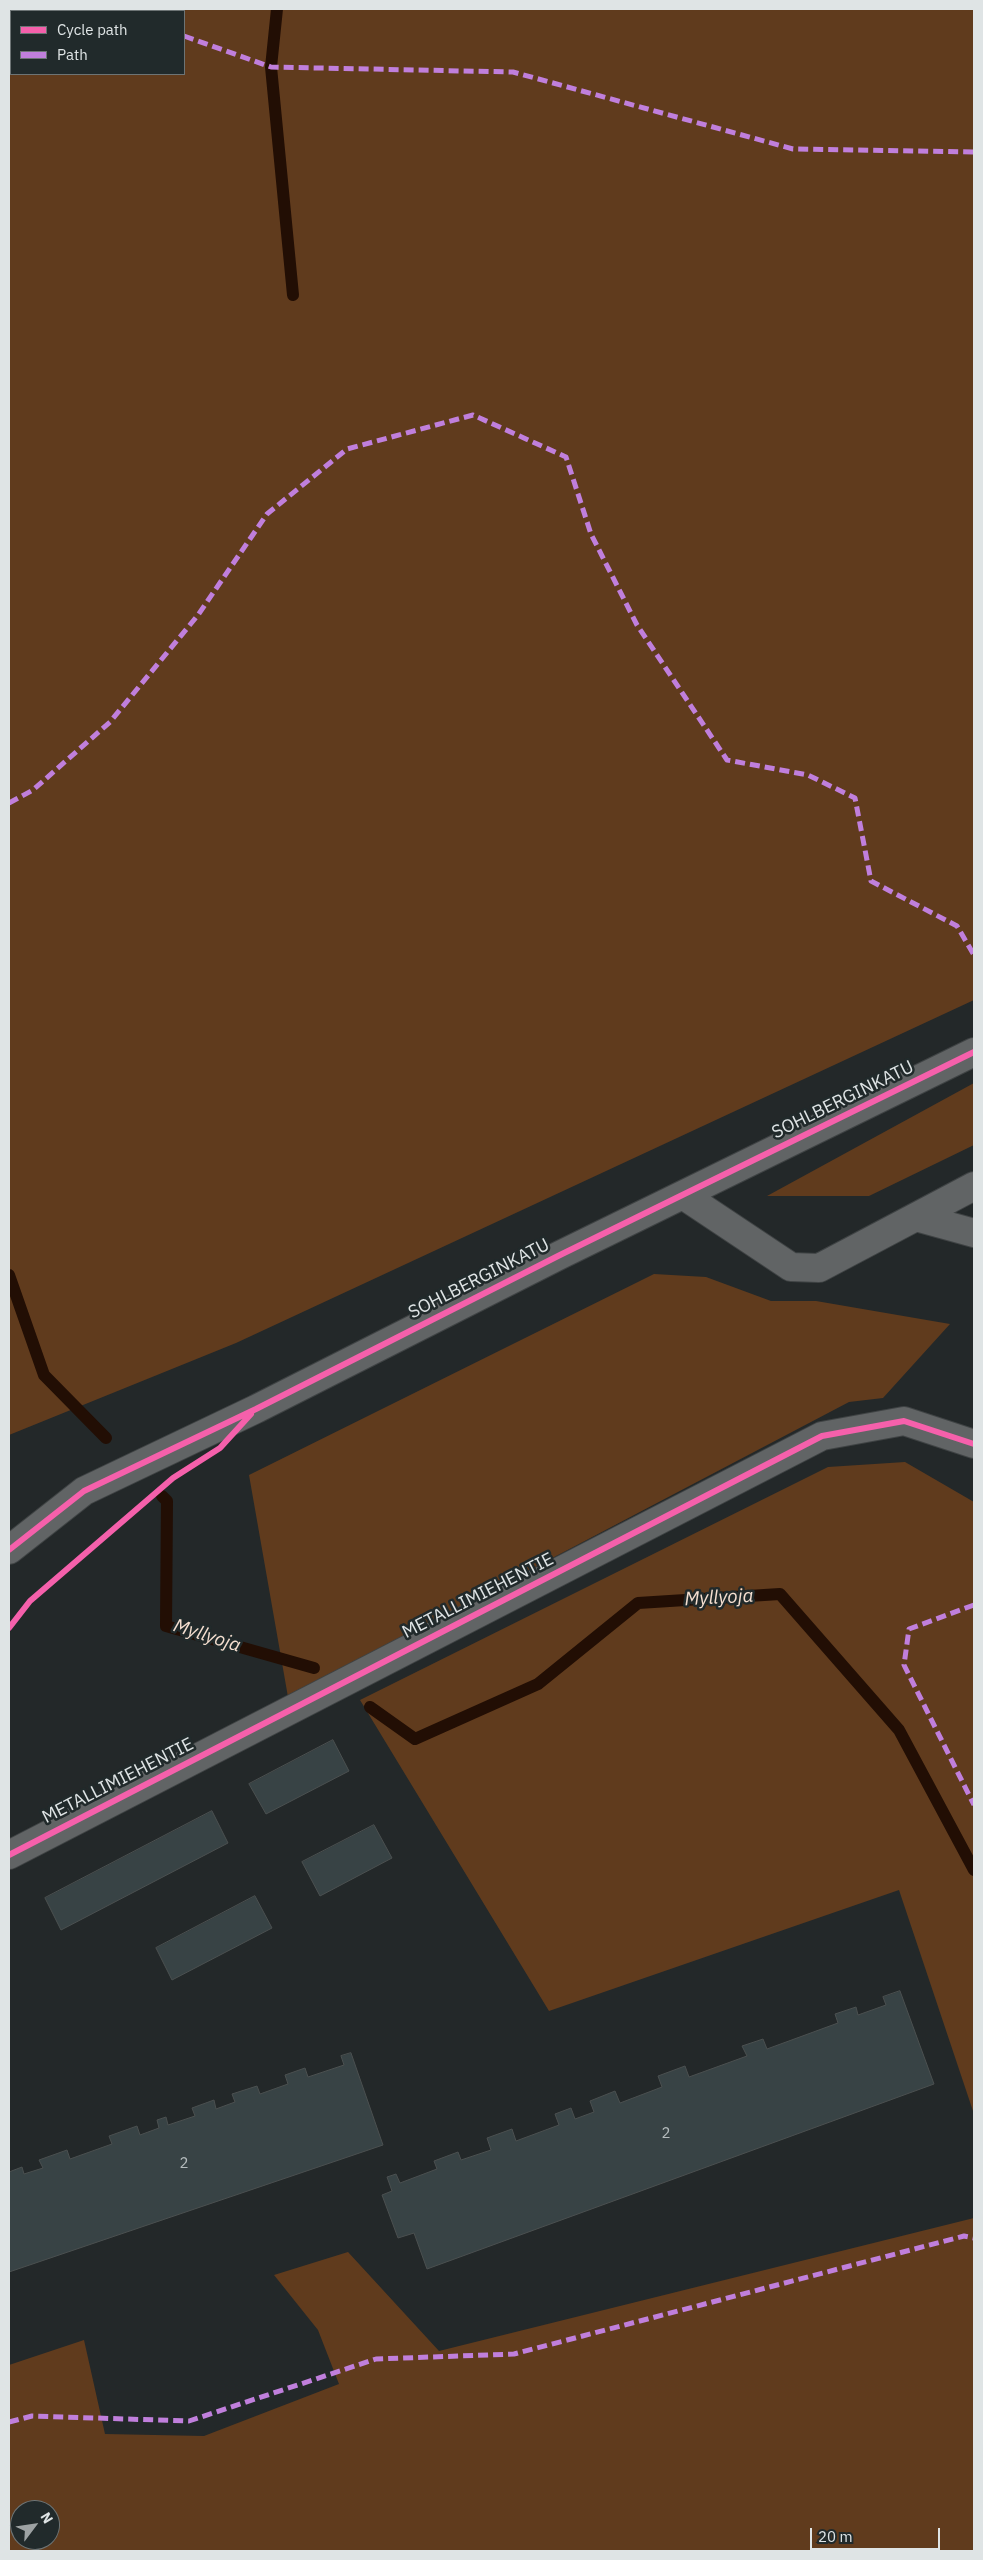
<!DOCTYPE html>
<html>
<head>
<meta charset="utf-8">
<style>
  body { margin:0 }
  #map { position:relative; width:983px; height:2560px; overflow:hidden; background:#232829; font-family:"IBM Plex Sans",sans-serif }
  canvas { display:block }
  .frame { position:absolute; inset:0; border:10px solid #dfe4e5; pointer-events:none }
  .legend { position:absolute; left:10px; top:10px; width:175px; height:65px; box-sizing:border-box; background:#212a2b; border:1px solid #6d7475; margin:0; padding:6px 9px; list-style:none; font-size:15px; color:#dfe4e5 }
  .legend li { display:flex; align-items:center; gap:10px; height:25px }
  .legend b { width:25px; border:1px solid #6d7475 }
  .north { position:absolute; left:10px; top:2500px; width:50px; height:50px; box-sizing:border-box; background:#212a2b; border:1px solid #6d7475; border-radius:50%; rotate:59deg; font-size:14px; font-weight:700; line-height:20px; text-align:center; color:#dfe4e5 }
  .north::after { content:''; display:block; margin:auto; width:18px; height:22px; background:#9da2a3; clip-path:polygon(50% 0,100% 100%,50% 72%,0 100%) }
  .scale { position:absolute; left:810px; top:2528px; width:130px; height:22px; box-sizing:border-box; border:2px solid #dfe4e5; border-top:0; padding-left:6px; font-size:15px; line-height:18px; white-space:nowrap; color:#dfe4e5; -webkit-text-stroke:4px #212a2b; paint-order:stroke }
</style>
</head>
<body>
<div id="map">
<canvas width="983" height="2560"></canvas>
<div class="frame"></div>
<ul class="legend">
<li><b style="height:6px;background:#f560ab"></b>Cycle path</li>
<li><b style="height:6px;background:#c07fdc"></b>Path</li>
</ul>
<div class="north">N</div>
<div class="scale">20 m</div>
</div>
<script>
const c = document.querySelector('canvas').getContext('2d');
c.lineJoin = 'round';
function fillPath(path, color) { c.fillStyle = color; c.fill(path, 'evenodd'); }
function stroke(path, color, width, dash) { c.strokeStyle = color; c.lineWidth = width; c.lineCap = dash ? 'butt' : 'round'; c.setLineDash(dash || []); c.stroke(path); }
function write(font, color, halo, rows, align = 'center') {
  c.font = font + ' "IBM Plex Sans",sans-serif'; c.lineWidth = 5; c.setLineDash([]); c.textBaseline = 'middle'; c.strokeStyle = halo; c.fillStyle = color; for (const [text, x, y, turn = 0] of rows) {
    c.save(); c.translate(x, y); c.rotate((+turn || 0) * Math.PI / 180); c.textAlign = isNaN(turn) ? turn : align; if (halo) c.strokeText(text, 0, 0); c.fillText(text, 0, 0); c.restore();
  }
}
const green = new Path2D(`
  M9 9H974V1000L236 1343 9 1435ZM11 11H184V74H11Z
  M974 1083V1145L869 1196H767Z
  M654 1274 706 1277 771 1301H816L950 1324 883 1398 849 1402 288 1697 249 1475Z
  M905 1462 974 1502V2114L899 1890 549 2011 360 1700 828 1467Z
  M974 2218V2551H9V2365L84 2340 105 2434 204 2436 339 2384 318 2330 274 2275 348 2252 439 2351ZM20 2510H50V2540H20Z`);
const stream = new Path2D(`
  M277 9 271 67 293 295
  M9 1275 44 1375 106 1438
  M162 1496 167 1501 166 1626 314 1668
  M370 1707 415 1739 538 1684 638 1603 780 1594 899 1730 974 1870`);
const building = new Path2D(`
  M333 1740 349 1771 266 1814 249 1784Z
  M212 1811 228 1843 61 1930 45 1898Z
  M374 1825 392 1858 320 1896 302 1862Z
  M255 1896 272 1928 172 1980 156 1948Z
  M900 1991 934 2084 427 2269 414 2233 398 2238 382 2195 392 2191 387 2177 396 2174 400 2183 437 2169 434 2161 458 2152 461 2160 491 2150 487 2138 512 2129 516 2141 559 2125 555 2114 571 2108 575 2119 594 2112 590 2101 615 2091 620 2103 662 2087 658 2076 685 2066 689 2077 747 2056 742 2046 763 2039 767 2049 838 2023 835 2014 856 2007 858 2015 886 2005 883 1997Z
  M351 2053 383 2145 9 2272V2172L22 2167 24 2174 43 2168 39 2160 67 2150 70 2159 112 2144 109 2136 137 2126 140 2135 159 2128 157 2120 166 2117 168 2125 195 2116 192 2108 214 2100 216 2109 235 2102 232 2094 257 2086 260 2094 288 2084 285 2075 305 2068 308 2077 344 2065 341 2056Z`);
const minor = new Path2D(`
  M683 1195 791 1267 819 1268 974 1186
  M916 1217 974 1233
  M9 1550 84 1491 256 1409 560 1255 974 1052
  M9 1855 822 1436 904 1421 974 1444`);
const quiet = new Path2D(`
  M105 9 113 11
  M184 36 271 67 513 72 793 149 974 152
  M9 803 33 790 110 722 198 615 267 514 347 449 473 415 566 457 591 534 637 625 727 760 808 775 855 798 871 881 957 926 974 955
  M974 1605 909 1629 904 1665 974 1805
  M9 2422 32 2416 189 2421 376 2359 514 2354 964 2236 974 2238`);
const cycleway = new Path2D(`
  M9 1550 84 1491 256 1409 560 1255 974 1052
  M9 1628 30 1601 173 1478 220 1448 251 1414
  M9 1855 822 1436 904 1421 974 1444`);
const numberNames = [
  ["2",666,2134],
  ["2",184,2164]
];
const streetNames = [
  ["SOHLBERGINKATU",843,1100,-26],
  ["SOHLBERGINKATU",479,1279,-27],
  ["METALLIMIEHENTIE",478,1596,-27],
  ["METALLIMIEHENTIE",118,1781,-27]
];
const waterNames = [
  ["Myllyoja",719,1598,-3],
  ["Myllyoja",207,1636,18]
];
fillPath(green, '#603b1d');
stroke(stream, '#220e04', 12);
fillPath(building, '#384345');
stroke(building, '#4b5050', 1);
stroke(minor, '#3f4344', 30);
stroke(minor, '#616465', 28);
stroke(quiet, '#c07fdc', 5, [10, 5]);
stroke(cycleway, '#f560ab', 6);
write('15px', '#b5bcbd', null, numberNames);
write('18px', '#dfe4e5', '#212a2b', streetNames);
write('italic 19px', '#f5dfd0', '#212a2b', waterNames);
</script>
</body>
</html>
